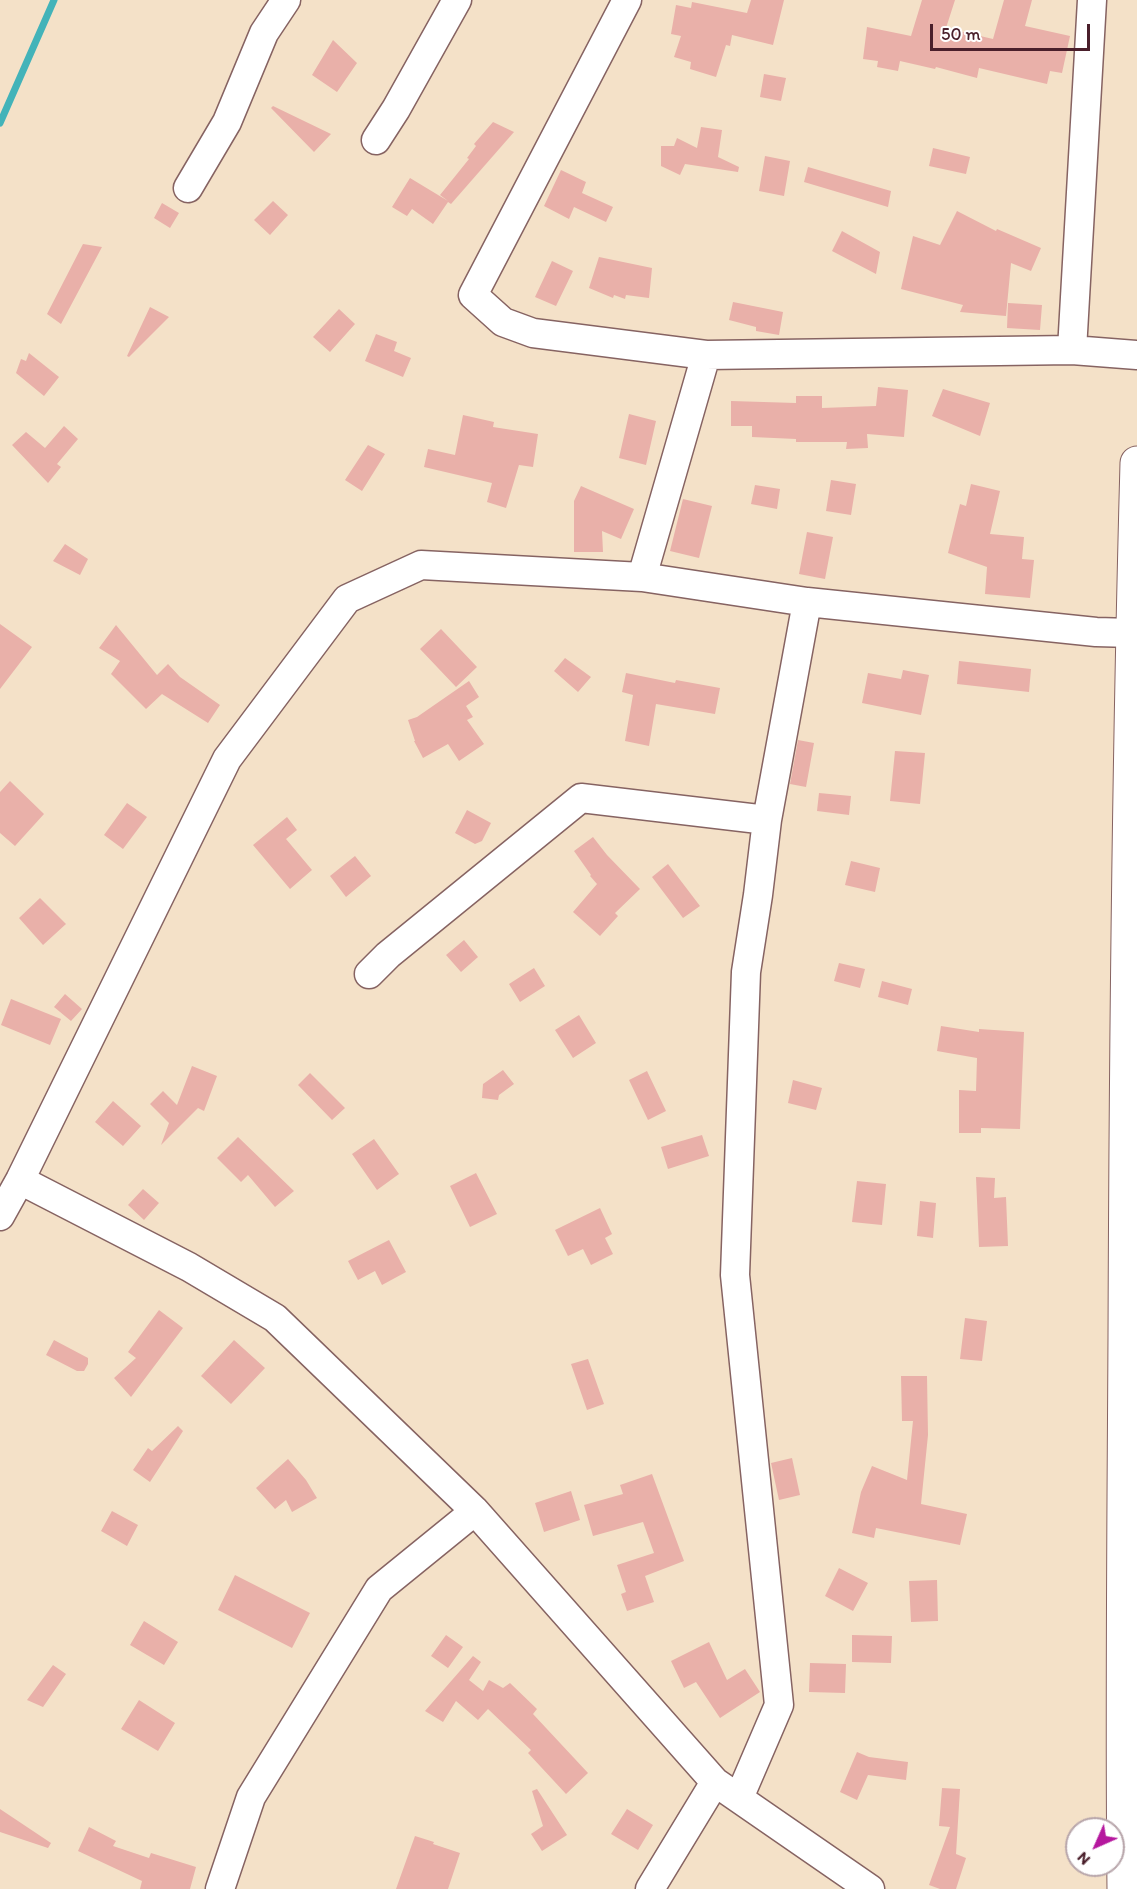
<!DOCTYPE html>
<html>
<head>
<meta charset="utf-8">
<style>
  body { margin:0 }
  #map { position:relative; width:1137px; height:1889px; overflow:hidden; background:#f4e1c8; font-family:Itim,sans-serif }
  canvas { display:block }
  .north { position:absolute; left:1065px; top:1817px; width:60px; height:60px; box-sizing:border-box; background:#fff; border:2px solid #b7a5aa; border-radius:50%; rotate:225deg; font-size:16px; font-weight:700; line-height:24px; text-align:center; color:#4a1f2b }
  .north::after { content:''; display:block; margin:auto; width:21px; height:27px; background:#b5179e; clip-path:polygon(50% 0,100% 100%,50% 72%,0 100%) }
  .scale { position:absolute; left:930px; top:24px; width:160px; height:27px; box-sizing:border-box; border:3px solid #4a1f2b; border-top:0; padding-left:8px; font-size:18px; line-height:21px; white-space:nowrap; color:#4a1f2b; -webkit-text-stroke:4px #fff; paint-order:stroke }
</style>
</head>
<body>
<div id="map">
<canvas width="1137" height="1889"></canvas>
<div class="north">N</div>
<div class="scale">50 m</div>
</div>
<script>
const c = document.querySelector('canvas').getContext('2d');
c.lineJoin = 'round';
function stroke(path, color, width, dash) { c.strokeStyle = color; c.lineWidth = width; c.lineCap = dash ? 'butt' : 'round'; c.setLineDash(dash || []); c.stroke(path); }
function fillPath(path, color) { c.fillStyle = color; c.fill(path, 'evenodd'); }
const stream = new Path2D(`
  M0 123 54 0`);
const building = new Path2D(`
  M751 0H784L773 45 732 35 730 46 726 45 716 77 690 69 691 62 674 57 681 36 671 34 676 5 691 8 692 2 747 13Z
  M922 0H955L946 28 993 39 1004 0H1032L1025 26 1070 36 1062 73 1050 71 1047 84 979 68 977 78 936 67 935 69 900 61 898 71 877 67 878 61 863 59 867 27 911 36Z
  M333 40 357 63 337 92 312 75Z
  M764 74 786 78 781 101 760 97Z
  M273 106 331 134 314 152 271 108Z
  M493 122 514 132 451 204 448 202 433 224 412 209 407 216 392 207 410 178 448 201 440 195 469 159 467 158 476 146 474 144Z
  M701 127 722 130 718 157 739 167 738 172 685 164 680 175 661 166V146H674L677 138 697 148Z
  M933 148 970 157 966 174 929 166Z
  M765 156 790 161 784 196 759 191Z
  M808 167 891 191 888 207 804 182Z
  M561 170 586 182 582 193 613 207 606 222 574 207 569 219 544 206Z
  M273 201 288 215 270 235 254 220Z
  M162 203 179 213 170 228 154 218Z
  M957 211 996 231 997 229 1041 248 1031 271 1011 263 1006 316 960 312 963 305 901 289 913 236 940 245Z
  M842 231 880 252 876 274 832 251Z
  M83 244 102 247 61 324 47 314Z
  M599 257 652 268 649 298 626 295 625 299 614 295 613 298 589 288Z
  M552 261 573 271 556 306 535 297Z
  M733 302 783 312 779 335 756 331V327L729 320Z
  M1008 303 1042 305 1040 330 1007 328Z
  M150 307 169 317 129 357 127 356Z
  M339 309 355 324 330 352 313 337Z
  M376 334 397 342 394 351 411 358 403 377 365 361Z
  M29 353 59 377 44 396 16 373 21 359 26 361Z
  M878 387 908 390 904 437 867 434 868 448 846 449 847 442H796V439L752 437V426H731V401L796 403V396H822V408L876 406Z
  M943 389 990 403 980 436 932 416Z
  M629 414 656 421 646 465 619 458Z
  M463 415 494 422 493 427 538 434 533 467 519 465 506 508 487 502 492 483 424 467 428 449 455 455Z
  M64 426 78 439 57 464 61 467 48 483 12 445 26 432 45 448Z
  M368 445 385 454 362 491 345 480Z
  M831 480 856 484 851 515 826 511Z
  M971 484 1000 491 990 534 1024 537 1022 559 1034 560 1030 598 985 594 987 567 948 553 960 504 966 506Z
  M755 485 780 489 777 509 751 504Z
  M581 486 634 509 621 539 602 531 603 552H574V501Z
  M683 499 712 506 699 558 670 551Z
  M807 532 833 537 825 579 799 574Z
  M65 544 88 559 80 575 53 561Z
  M0 624 32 647 0 689Z
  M116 625 157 675 168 664 180 677 220 705 208 723 162 694 146 709 111 674 120 661 99 648Z
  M441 629 477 667 456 687 420 649Z
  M565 658 591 677 578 692 554 671Z
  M959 661 1031 669 1029 692 957 684Z
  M903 670 929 675 921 715 862 703 868 673 901 679Z
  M626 673 675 683 676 680 720 688 715 714 656 704 649 746 625 741 633 695 622 692Z
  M469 681 479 697 466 706 473 717 467 720 484 744 459 761 448 744 423 758 414 741H415L408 720 417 717Z
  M798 740 814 743 806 787 790 784Z
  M895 751 925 753 920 804 890 801Z
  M10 781 44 814 15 846 0 833V792Z
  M819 793 851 796 849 815 817 811Z
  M127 803 147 817 123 849 104 835Z
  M467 810 491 823 482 841 475 844 455 833Z
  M287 817 297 830 286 839 312 870 290 889 253 845Z
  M593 837 607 855 640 889 615 913 618 916 600 936 573 912 597 884 590 876 591 875 574 851Z
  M355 856 371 876 346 897 330 876Z
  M851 861 880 868 875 892 845 885Z
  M668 864 700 906 683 918 652 877Z
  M40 898 66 924 43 945 19 918Z
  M464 940 478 957 461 972 446 955Z
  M839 963 865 969 860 988 834 981Z
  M534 968 545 986 520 1002 509 984Z
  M882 981 912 989 908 1005 878 997Z
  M65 994 82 1009 71 1021 54 1007Z
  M11 999 61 1019 50 1045 1 1025Z
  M579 1015 596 1043 573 1058 555 1030Z
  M941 1026 979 1032V1029L1024 1032 1020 1129 981 1128V1133H959V1090L976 1091 977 1058 937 1051Z
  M192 1066 217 1076 204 1111 198 1108 161 1145 169 1123 150 1104 163 1091 177 1105Z
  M503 1070 514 1084 499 1095 498 1100 482 1098 483 1084Z
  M647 1071 666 1111 648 1120 629 1080Z
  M310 1073 345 1108 332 1120 298 1085Z
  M793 1080 822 1088 816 1110 788 1103Z
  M113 1101 141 1126 123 1146 95 1122Z
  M702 1135 709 1156 668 1169 661 1147Z
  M238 1137 294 1191 275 1207 248 1175 241 1182 217 1158Z
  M374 1139 399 1174 377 1190 352 1154Z
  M476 1173 497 1214 470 1227 450 1186Z
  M976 1177 995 1178 994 1198 1006 1197 1008 1246 979 1247Z
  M857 1181 886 1184 882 1225 852 1222Z
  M143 1189 159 1203 144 1220 128 1205Z
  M920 1201 936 1203 933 1238 917 1236Z
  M600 1208 612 1234 605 1238 613 1254 591 1265 583 1249 568 1256 555 1230Z
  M389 1240 406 1272 382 1285 375 1271 358 1280 348 1261Z
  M159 1310 183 1328 131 1397 114 1378 136 1358 128 1352Z
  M965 1318 987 1321 982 1361 960 1359Z
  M54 1340 88 1358V1364L84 1371H77L46 1355Z
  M234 1340 265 1368 231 1404 201 1376Z
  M588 1359 604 1404 587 1410 571 1364Z
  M901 1376H927L928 1435 921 1504 967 1514 960 1545 876 1528 874 1538 852 1533 861 1492 872 1466 907 1480 913 1421H902Z
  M178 1426 183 1431 150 1482 133 1470 148 1448 152 1451Z
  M792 1458 800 1495 779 1500 771 1463Z
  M288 1459 306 1480 317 1498 292 1512 286 1500 275 1509 256 1488Z
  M652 1474 684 1561 645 1576 654 1602 627 1611 621 1594 626 1592 617 1565 654 1553 643 1522 593 1536 584 1505 623 1494 620 1485Z
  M571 1491 580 1520 544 1532 535 1503Z
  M112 1511 138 1525 127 1546 101 1531Z
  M839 1568 868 1583 853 1611 825 1596Z
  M235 1575 310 1613 292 1648 218 1610Z
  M937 1580 938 1621 911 1622 909 1581Z
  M144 1621 178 1642 164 1665 130 1645Z
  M446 1635 463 1647 448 1668 431 1656Z
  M852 1635 892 1636 891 1663 852 1662Z
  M709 1642 727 1680 745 1669 760 1692 720 1718 696 1682 684 1688 671 1661Z
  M473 1656 481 1662 469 1680 483 1691 489 1680 503 1688 510 1683 537 1709 533 1714 588 1773 566 1794 528 1753 531 1750 488 1709 478 1720 456 1701 443 1722 425 1711Z
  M810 1663 846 1664 845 1693 809 1692Z
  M53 1665 66 1674 43 1707 27 1700Z
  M139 1700 175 1723 158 1751 121 1729Z
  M857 1752 869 1757 908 1762 906 1780 868 1775 857 1800 840 1792Z
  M942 1788 960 1789 956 1854 966 1858 956 1889H940L929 1885 950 1827 939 1826Z
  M537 1789 567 1835 542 1851 531 1834 543 1826 532 1791Z
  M0 1809 51 1843 48 1848 0 1832Z
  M627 1809 653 1825 638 1850 611 1834Z
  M89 1827 116 1841 113 1846 149 1858 151 1853 196 1867 190 1889H140L142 1881 78 1851Z
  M415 1836 434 1842 433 1844 460 1853 448 1889H396Z`);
const minor = new Path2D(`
  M627 0 473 295 503 322 533 333 706 355 1072 350 1137 355
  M376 140 396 109 457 0
  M188 188 227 122 264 33 286 0
  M1072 350 1092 0
  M642 577 706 355
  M369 974 388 955 581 798 767 820
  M20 1180 189 1267 275 1318 475 1511 715 1782 870 1889
  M0 1216 20 1180 227 759 347 599 421 565 642 577 807 602 1096 632 1132 633
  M739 1798 779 1705 735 1275 746 972 758 895 767 820 807 602
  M220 1889 251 1797 379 1589 475 1511
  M650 1889 715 1782`);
const major = new Path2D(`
  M1124 1889C1122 1705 1124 1521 1125 1337 1126 1046 1129 754 1137 463`);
stroke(stream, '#43b3b9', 7);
fillPath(building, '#e9b0a9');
stroke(minor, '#866362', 31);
stroke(major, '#866362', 35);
stroke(minor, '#fff', 28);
stroke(major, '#fff', 33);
</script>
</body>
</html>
